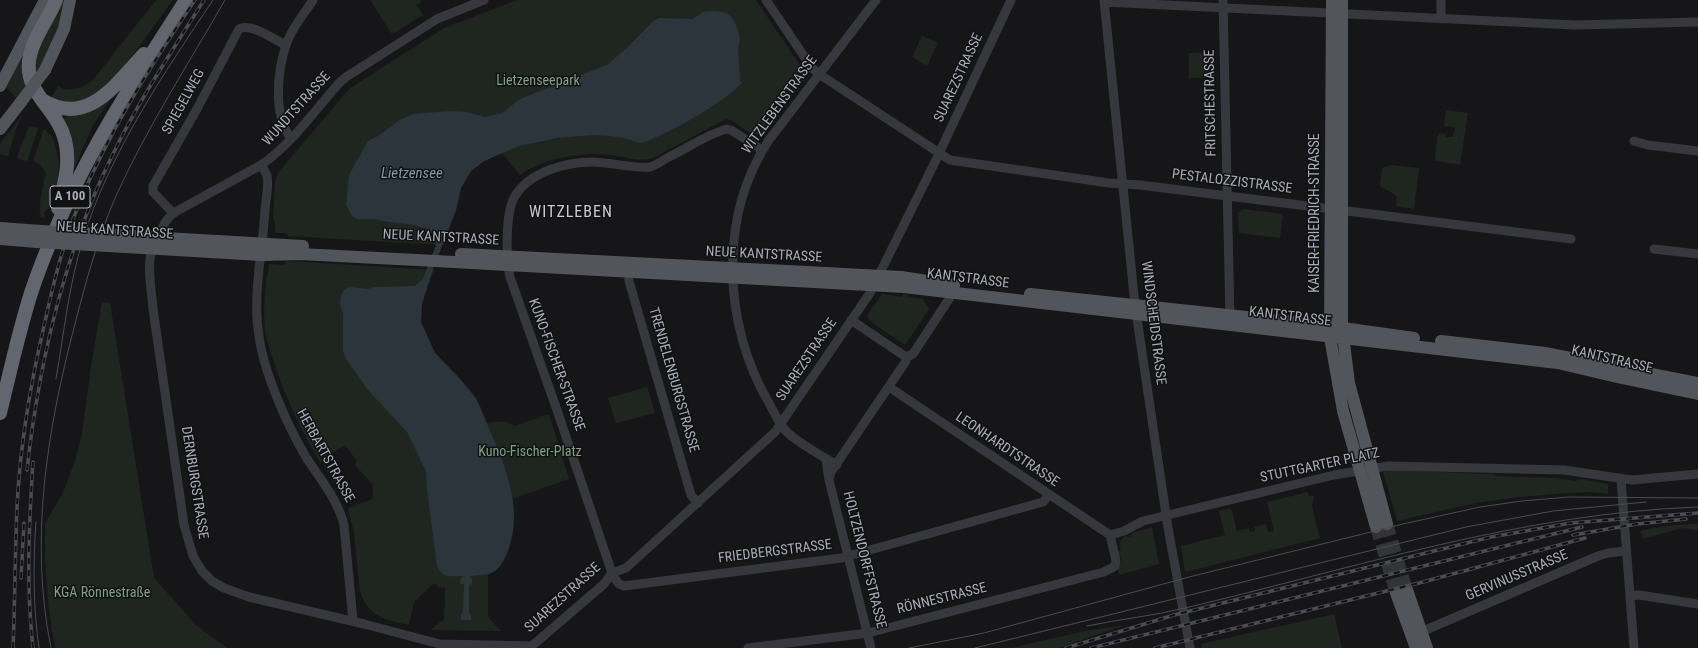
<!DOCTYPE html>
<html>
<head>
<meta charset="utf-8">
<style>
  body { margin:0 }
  canvas { display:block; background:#161618 }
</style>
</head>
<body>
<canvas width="1698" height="648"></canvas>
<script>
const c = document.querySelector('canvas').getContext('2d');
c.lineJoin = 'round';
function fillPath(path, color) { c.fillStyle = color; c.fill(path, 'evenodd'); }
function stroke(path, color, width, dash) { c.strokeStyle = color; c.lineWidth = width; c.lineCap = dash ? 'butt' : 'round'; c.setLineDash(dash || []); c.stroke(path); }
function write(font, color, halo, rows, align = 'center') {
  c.font = font + ' "Roboto Condensed",sans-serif'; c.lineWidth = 3; c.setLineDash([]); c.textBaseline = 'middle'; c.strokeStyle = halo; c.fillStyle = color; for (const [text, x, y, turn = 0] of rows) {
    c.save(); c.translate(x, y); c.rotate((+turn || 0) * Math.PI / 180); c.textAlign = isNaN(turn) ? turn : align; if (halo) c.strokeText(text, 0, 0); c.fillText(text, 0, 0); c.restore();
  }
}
const green = new Path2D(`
  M61 0H66C59 31 51 50 35 76L34 60Z
  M156 0H173C156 22 105 100 80 104 73 105 57 101 50 100L58 86C70 94 82 88 93 80Z
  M370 0H420L421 2 416 5 423 15 392 34Z
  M517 0H756L804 71 806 76 762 134C748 138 739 121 726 119L655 157C641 163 626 157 612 155 582 152 545 157 520 175L502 153 484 161 471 171 461 188 456 210 443 245 288 236 285 233H275V222L273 220 275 181 278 173 349 89 444 28Z
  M922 36 938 43 927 66 912 57Z
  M26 49 22 71 26 88 17 99 6 87Z
  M1189 53H1214L1215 77 1189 78Z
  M122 82 93 125 73 171 63 122 68 113Z
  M1446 110 1468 113 1460 165 1437 161 1435 159 1437 136H1438L1439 133 1446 134V137H1453L1455 127 1444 126Z
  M23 114 16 129 8 156 0 154V144Z
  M29 126 38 128 27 161 18 159 17 157Z
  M44 129 53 137 59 163 58 179 49 208 44 212 45 218 40 217C39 202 42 189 46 174L41 165 33 161Z
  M1390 165 1419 168 1414 209 1396 206 1397 196 1380 186 1382 168Z
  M1243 209 1283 214 1280 238 1239 233 1238 213Z
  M286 261 434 270C428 285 418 306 421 323 428 356 459 372 476 398 481 406 483 415 487 423 497 421 506 420 515 426L549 414 569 479 512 499C513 526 516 561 488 574V617L501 631 431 630 444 619 445 588 439 587 434 583 414 602 409 625C384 619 370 618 360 592L354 533 348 508 373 499V485L355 465 357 461 345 445 327 456 323 460 345 492 343 496 322 462H320C302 432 287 401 276 368 272 356 267 343 265 330 263 312 265 295 266 278L268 276 269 264 283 265Z
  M882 294 903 297V294L908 295V297L923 299 929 309 905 345 874 324 868 318V314Z
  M102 302 110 303 154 578 198 627 227 648H55L49 611 45 562V523L63 493 75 461 82 434 91 366Z
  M647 387 655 413 616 423 608 398Z
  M1392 470 1483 474H1494L1496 476 1556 478 1576 481 1580 479 1608 484V494L1593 492 1568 493 1519 497 1475 503 1397 521 1383 472Z
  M1308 492 1309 496H1314L1312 506 1320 538 1185 572 1181 546 1225 535 1219 511 1231 508 1237 531 1249 528 1250 532 1255 531 1254 527 1266 524 1268 532 1274 531 1267 502Z
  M1698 524V530L1682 528 1643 539 1642 534 1639 531 1673 525Z
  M1152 527 1159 564 1119 575 1118 570 1122 560 1118 552 1121 550C1118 545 1120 539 1125 536L1130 537 1132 533Z
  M1334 614 1342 648H1202L1201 644Z
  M1125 625 1059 648H1011L1085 631Z`);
const water = new Path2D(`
  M709 11C714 11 721 11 726 13 736 18 743 39 738 48L740 80 742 83C719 106 676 129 645 142L640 143 624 138 610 136 593 135 557 138 519 146 484 161 471 171 461 188 456 210 433 269 422 304 421 322 435 353 461 380 476 399 480 407C498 451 528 505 507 553 504 559 501 567 495 571 488 576 477 574 469 577L472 579V584L469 585V613L471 614V620H461V614L463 613 464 584H460L461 579 464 576C451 576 443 579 437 566L427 489 426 471 424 467 407 432 368 390 346 359 343 351V315L340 303 341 295 345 289 351 287 367 289 375 287 415 286 423 279 436 245 434 234 425 228 414 225 382 221 376 219H357L352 216 346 205 349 175 368 141 378 136 400 120 413 114 450 111 467 112 485 117 502 113 520 99 607 65 629 46 652 22 659 18 693 19 703 12Z`);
const majorTunnel = new Path2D(`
  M1387 524 1407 590
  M1376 527 1396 593`);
const minor = new Path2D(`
  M484 0 437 19 346 77 340 82C315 110 292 144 261 165L177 211C167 217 164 224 159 235 156 243 151 251 150 259 148 275 152 293 153 309L184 525 193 556 202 571 212 581 224 588 249 597 364 624 440 644 532 646 604 584 612 573 626 568 775 432 870 293 935 162 1011 0
  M766 0 812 68 819 74 950 160 1109 183 1140 185 1571 239
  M1104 0 1135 305 1168 528 1190 648
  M1223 0 1230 320
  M1441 0V19
  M1104 2 1575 25 1698 22
  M291 139C273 114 277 73 286 45 291 29 304 14 313 0
  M1634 141 1648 145 1698 151
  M261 165C263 168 266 173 267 176 269 186 266 199 265 209 263 251 252 294 259 336 264 373 287 425 306 457 320 479 338 500 344 525L353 621
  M173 213 153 192V186L197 109 239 29C251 22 274 40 286 45
  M1654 249 1698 254
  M628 265 629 281 691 495 698 503
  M906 357 913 354 949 299 951 293
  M889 387 1110 535
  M826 459 829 480 871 648
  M837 465C825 458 795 441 786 431 779 424 774 412 769 403 723 325 718 217 769 140L876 0
  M1621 479 1634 648
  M829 480 831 472 906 361V357L851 320
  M612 573 558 413 510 277C506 259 505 212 515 196 530 172 565 162 593 162 608 162 638 169 650 167 657 165 663 160 669 157 688 148 707 134 727 129L731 130 762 150
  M616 580 619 584 624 586 841 558 1043 502 1049 495
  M1630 596 1639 595 1698 604
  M1421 632 1598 556 1608 553 1626 551
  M748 648 868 633 1104 572 1115 566 1116 561 1110 535 1124 531 1143 521 1334 475 1388 466 1564 470 1632 480 1698 474`);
const major = new Path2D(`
  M1332 0 1330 337 1343 411 1376 527
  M1342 0V328L1349 383 1387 524
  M45 70 64 29 70 0
  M0 86 45 0
  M0 129 21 102
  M0 228 41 231
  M131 236 303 246
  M0 239 37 242
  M126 247 261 255 300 254 436 261 904 287 1558 363 1617 377 1698 394
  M461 254 825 273 901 277 954 285
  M1030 294 1321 325 1414 338
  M1441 341 1545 353 1698 383
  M1407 590 1427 648
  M1396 593 1416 648`);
const highway = new Path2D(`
  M56 0C48 20 32 39 29 61 26 88 46 102 58 123 74 150 66 180 58 208
  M42 100C87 128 116 84 144 54
  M0 413C10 372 19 330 32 290 45 252 62 213 80 176 111 115 149 58 186 0`);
const tram = new Path2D(`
  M56 379C64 333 69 284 83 239 109 154 164 73 213 0
  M36 522C33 564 33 606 39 648
  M1087 626C1120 619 1153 616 1185 608 1355 568 1523 513 1698 507
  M51 648C29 540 47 430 75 324 86 281 98 237 116 196 146 129 189 63 225 0
  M909 648 984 633 1189 577 1403 524 1480 507 1522 501 1569 497 1698 498
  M975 648 1466 527 1553 511 1646 502`);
const rail = new Path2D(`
  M33 462C29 524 26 586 33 648
  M27 470C39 362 64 254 112 156 138 102 172 51 204 0
  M1573 535 1637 524 1686 519
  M21 578 24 523
  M13 648C15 601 15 554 17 507 20 446 30 386 44 326 53 285 63 243 79 204 109 131 151 65 195 0
  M1066 648 1174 615 1491 537 1571 523 1698 513
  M1091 648 1582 527
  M1155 648 1423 582 1585 538`);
const majorBridge = new Path2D(`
  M21 102 45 70
  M41 231 131 236
  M37 242 126 247`);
const shields = [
  [70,197,40]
];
const shieldNames = [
  ["A 100",70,197]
];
const streetNames = [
  ["SUAREZSTRASSE",959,78,-65],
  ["SPIEGELWEG",184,102,-61],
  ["FRITSCHESTRASSE",1211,103,-91],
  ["WITZLEBENSTRASSE",780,105,-54],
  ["WUNDTSTRASSE",297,109,-48],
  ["PESTALOZZISTRASSE",1232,182,7],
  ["KAISER-FRIEDRICH-STRASSE",1315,213,-90],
  ["NEUE KANTSTRASSE",115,231,4],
  ["NEUE KANTSTRASSE",441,238,3],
  ["NEUE KANTSTRASSE",764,255,3],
  ["KANTSTRASSE",968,279,7],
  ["KANTSTRASSE",1290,317,7],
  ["WINDSCHEIDSTRASSE",1153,323,83],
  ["SUAREZSTRASSE",807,360,-56],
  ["KANTSTRASSE",1612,360,13],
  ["KUNO-FISCHER-STRASSE",556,365,70],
  ["TRENDELENBURGSTRASSE",673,380,74],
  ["LEONHARDTSTRASSE",1007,450,34],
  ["HERBARTSTRASSE",325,456,61],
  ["STUTTGARTER PLATZ",1320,466,-12],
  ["DERNBURGSTRASSE",194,483,81],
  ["FRIEDBERGSTRASSE",775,552,-7],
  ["HOLTZENDORFFSTRASSE",864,560,76],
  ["GERVINUSSTRASSE",1517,576,-23],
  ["SUAREZSTRASSE",563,598,-42],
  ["RÖNNESTRASSE",942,599,-14]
];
const parkNames = [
  ["Lietzenseepark",538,81],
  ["Kuno-Fischer-Platz",530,452],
  ["KGA Rönnestraße",102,593]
];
const waterNames = [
  ["Lietzensee",412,174]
];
const quarterNames = [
  ["WITZLEBEN",571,213]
];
fillPath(green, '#1e261f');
fillPath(water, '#2c353c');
stroke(majorTunnel, '#333438', 12, [12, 6]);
stroke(minor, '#37383d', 9);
stroke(major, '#53555c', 12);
stroke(highway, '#63666e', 14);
stroke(tram, '#4a4c52', 1);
stroke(rail, '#4a4c52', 3.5);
stroke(rail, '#111113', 2, [6]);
stroke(majorBridge, '#53555c', 12);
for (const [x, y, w] of shields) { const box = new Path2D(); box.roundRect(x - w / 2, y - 11, w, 22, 3); c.fillStyle = '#111113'; c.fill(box); stroke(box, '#a8adb8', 1); }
write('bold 13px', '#a8adb8', null, shieldNames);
write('14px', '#a8adb8', '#111113', streetNames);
write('14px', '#7fa381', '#111113', parkNames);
write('italic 15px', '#7f9bb3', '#111113', waterNames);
c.letterSpacing = '1px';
write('16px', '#c9ccd4', '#111113', quarterNames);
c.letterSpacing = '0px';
</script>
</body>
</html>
